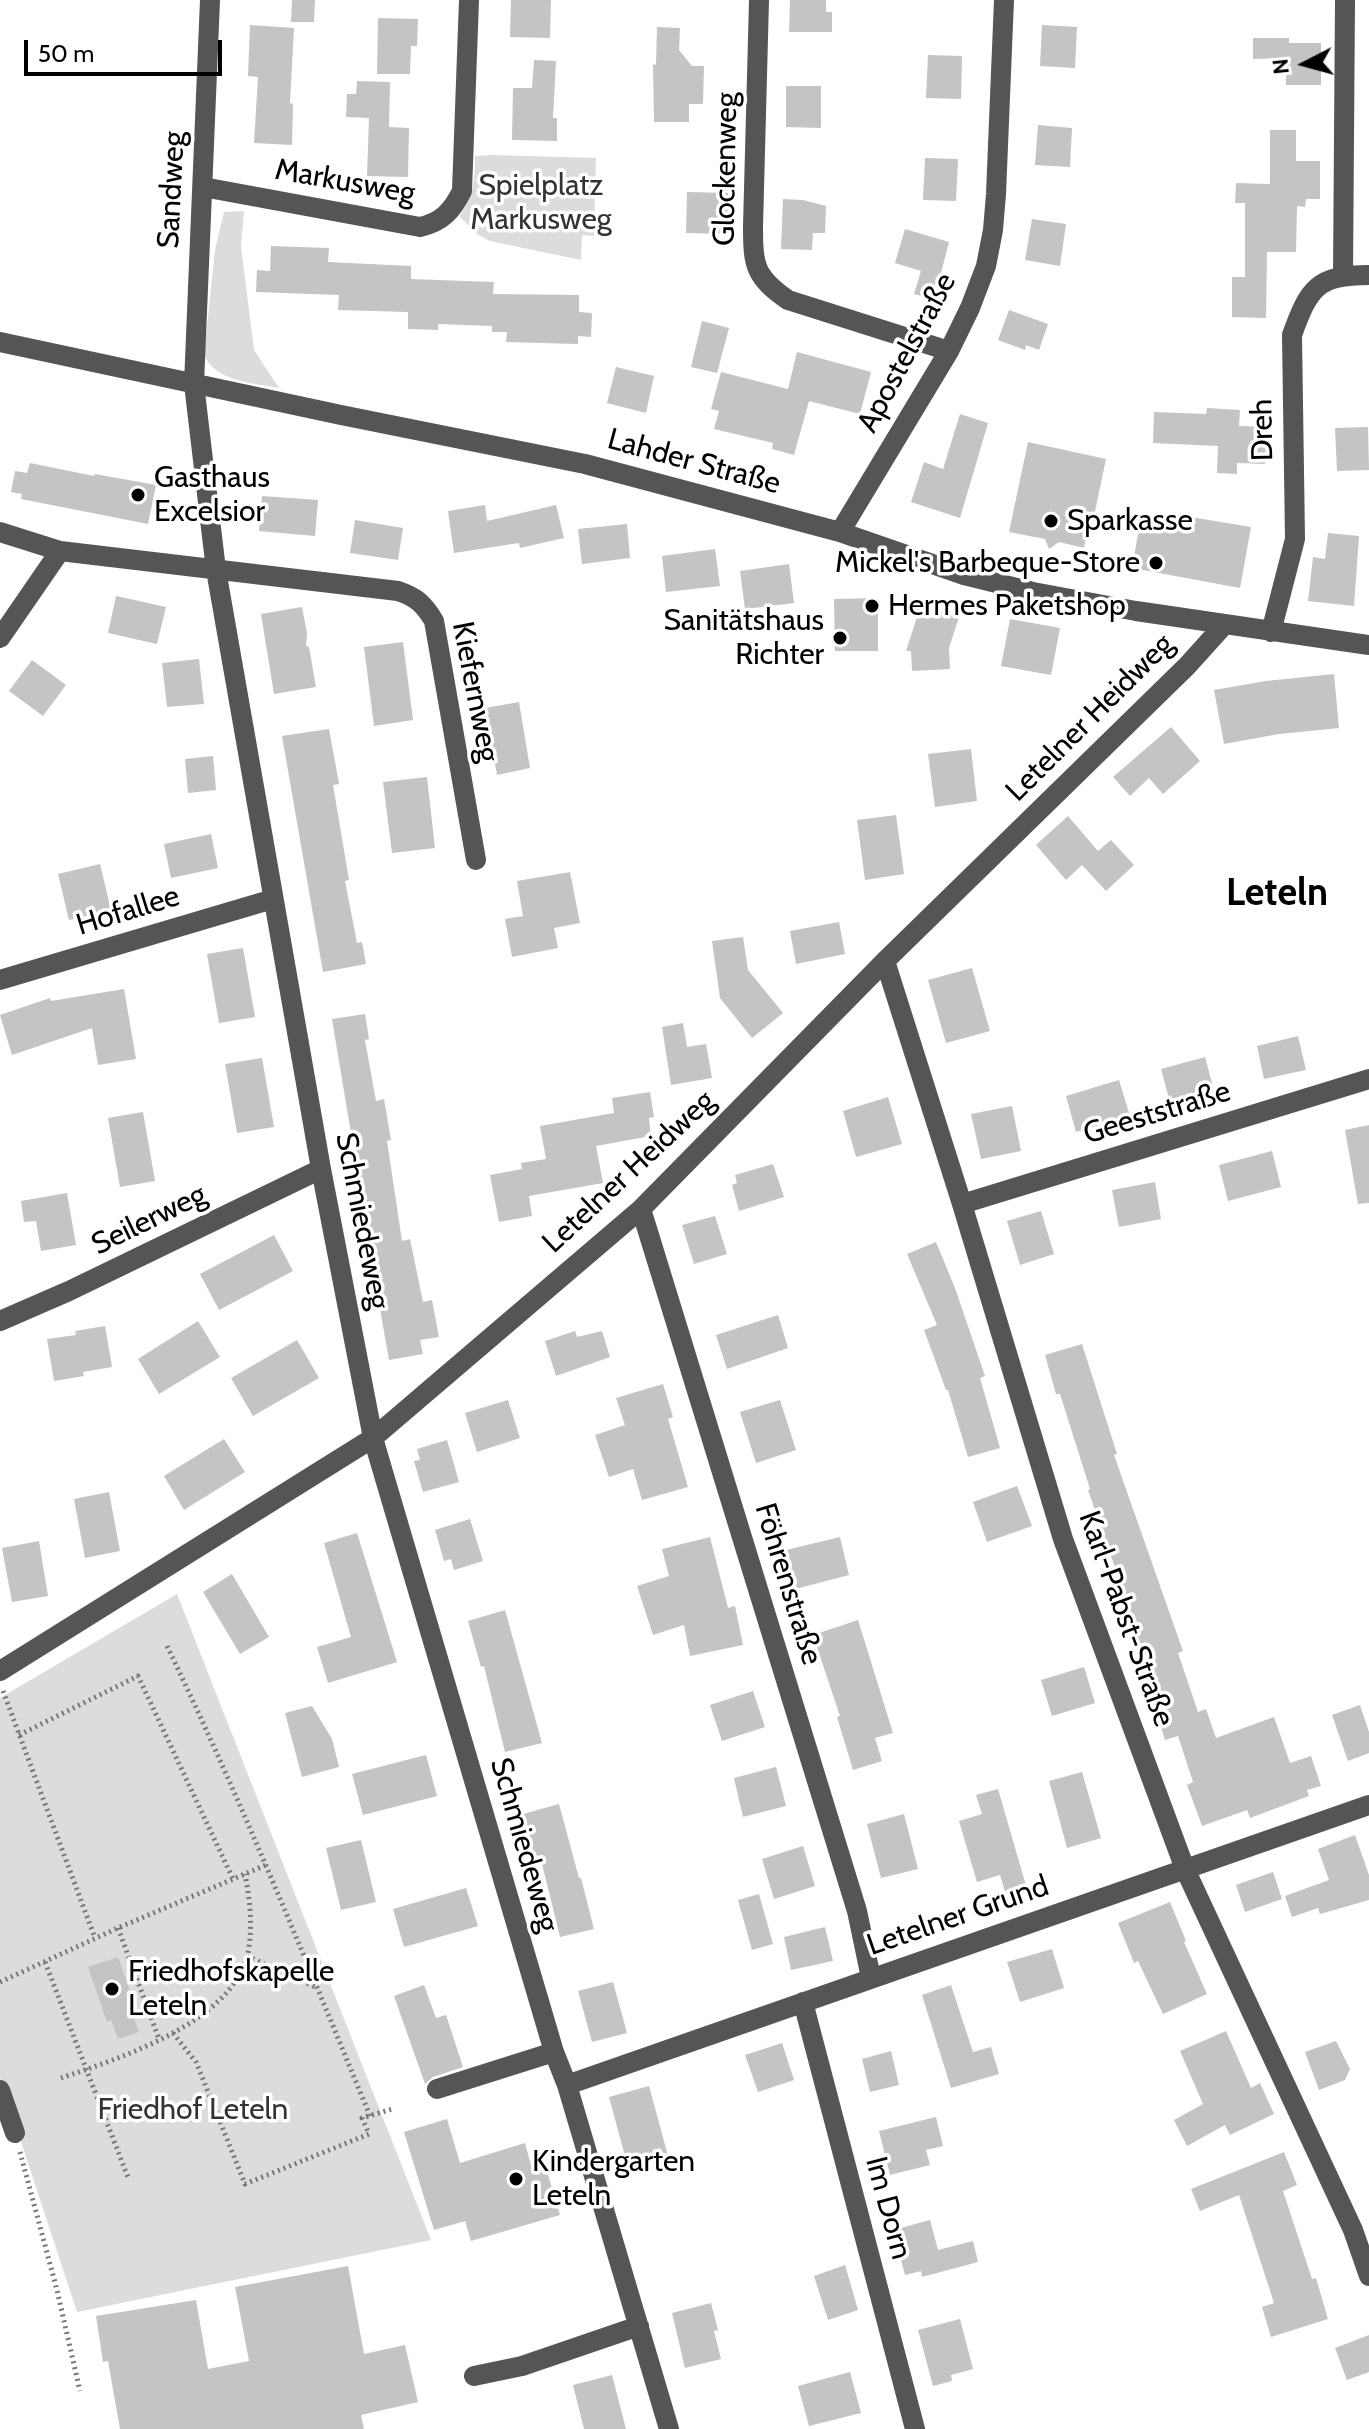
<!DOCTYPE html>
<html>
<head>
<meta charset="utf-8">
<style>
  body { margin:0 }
  #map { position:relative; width:1369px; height:2429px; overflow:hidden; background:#fff; font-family:Cabin,sans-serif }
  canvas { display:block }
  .north { position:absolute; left:1265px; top:24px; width:80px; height:80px; -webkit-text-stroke:6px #fff; paint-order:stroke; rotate:264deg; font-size:22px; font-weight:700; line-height:32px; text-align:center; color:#000 }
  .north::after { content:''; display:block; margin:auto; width:28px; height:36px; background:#000; clip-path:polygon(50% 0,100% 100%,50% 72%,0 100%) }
  .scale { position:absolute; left:24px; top:40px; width:198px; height:36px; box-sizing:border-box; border:4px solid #000; border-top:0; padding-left:10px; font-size:24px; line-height:28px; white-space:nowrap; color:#000; -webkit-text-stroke:6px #fff; paint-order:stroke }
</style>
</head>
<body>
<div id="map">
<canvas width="1369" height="2429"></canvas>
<div class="north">N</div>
<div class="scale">50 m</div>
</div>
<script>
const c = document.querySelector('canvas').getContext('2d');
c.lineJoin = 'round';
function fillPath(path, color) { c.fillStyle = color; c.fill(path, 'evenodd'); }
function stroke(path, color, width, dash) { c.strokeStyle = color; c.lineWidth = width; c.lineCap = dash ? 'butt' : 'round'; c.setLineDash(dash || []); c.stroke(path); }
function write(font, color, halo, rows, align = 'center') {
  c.font = font + ' Cabin,sans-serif'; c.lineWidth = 7; c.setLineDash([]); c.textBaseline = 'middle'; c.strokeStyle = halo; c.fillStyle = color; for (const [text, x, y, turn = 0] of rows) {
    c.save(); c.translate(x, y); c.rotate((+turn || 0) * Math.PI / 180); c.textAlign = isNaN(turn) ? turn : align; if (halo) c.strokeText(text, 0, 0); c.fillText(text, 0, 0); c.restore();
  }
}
const green = new Path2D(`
  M492 155 596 158 594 236 582 235 581 260 490 241 477 234 459 216C474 198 475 179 475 156Z
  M244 211 241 247 254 350 279 388C254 383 216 382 204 355L215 250 224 212Z
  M177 1594 431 2240 77 2312 0 2078V1698Z`);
const building = new Path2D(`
  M292 0H315L314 22H291Z
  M511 0H551L550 38 510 37Z
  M790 0H826V12H832V32H789Z
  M378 18 418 19 417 46H411L410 74H377Z
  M250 25 294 28 290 103 293 104 292 145 254 143 258 77 248 76Z
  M1042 25 1077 27 1075 68 1040 66Z
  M657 27 680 28 679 50 692 66H704L703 104H689V122H654L653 64 656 65Z
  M1253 38H1289V43H1321V85H1286V58L1253 59Z
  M928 55 962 56 961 99 926 98Z
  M534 60 556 61 553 118H557V141L512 140 513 88H532Z
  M357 81 390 82 389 127 409 128 408 177 367 176 369 118 346 117 347 94H356Z
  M786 86H821V128L786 127Z
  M1038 125 1072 128 1070 167 1035 165Z
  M1270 130H1296V161H1320V199H1306L1305 207 1297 206 1296 252H1267L1266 318 1232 317V277H1245V203H1235L1236 183 1270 184Z
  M925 158 958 159 956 201 923 200Z
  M687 192 728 193 727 234 686 233Z
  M783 199 803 200 826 206 825 233H813L812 250 781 249Z
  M1032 219 1066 224 1060 266 1025 260Z
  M905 229 949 242 941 273 944 274 937 300 914 294 921 271 895 263Z
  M271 246 329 248 328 262 411 266V279L494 282 493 294 579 295V312L592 313 591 337 578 336V344L506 342 507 332H492V326L438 324V330L408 329V312L338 310 339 295 256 292 257 270 270 271Z
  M1009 310 1048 324 1039 350 1026 345 1025 350 998 340Z
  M702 321 729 328 717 373 691 367Z
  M797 352 871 372 860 414 809 401 794 455 772 449 773 443 714 429 719 411 711 409 721 372 788 389Z
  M616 367 654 376 646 413 607 403Z
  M1207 408 1240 410 1239 426 1266 427 1265 464 1237 463V474L1217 473 1218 446 1153 443 1154 412 1206 414Z
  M960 414 988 423 960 518 911 502 924 462 943 469Z
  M1368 427 1369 470 1337 471 1335 428Z
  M1028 442 1106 459 1093 521 1090 520 1084 548 1059 542 1049 549 1045 539 1009 532Z
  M30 463 94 476 95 474 156 485 148 524 21 499 22 494 11 492 15 471 27 473Z
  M262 496 318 500 315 536 259 531Z
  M485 505 487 521 556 505 564 538 520 548 519 543 454 553 448 511Z
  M1141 517 1190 526 1191 517 1251 527 1240 588 1132 568Z
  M355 520 403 528 398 560 350 553Z
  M627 524 630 558 582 564 578 529Z
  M1328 533 1359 536 1354 606 1308 601 1313 557 1325 559Z
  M715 549 720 586 666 592 662 556Z
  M789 564 794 603 745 609 740 571Z
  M116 596 166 607 157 644 108 633Z
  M878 598V651H835L834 599Z
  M921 605 959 617 949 648 950 669 912 671 911 651H906Z
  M302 607 307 633 306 646 309 647 316 687 274 694 261 614Z
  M1010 619 1060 628 1051 675 1001 666Z
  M403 642 413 720 374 726 364 647Z
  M199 659 204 704 167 707 162 663Z
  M32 660 66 685 43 716 9 691Z
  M1334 674 1339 728 1279 734 1224 744 1214 690 1266 681Z
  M519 702 530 768 497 775 485 708Z
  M1171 727 1200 761 1163 794 1149 778 1130 796 1113 777Z
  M329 729 339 784 333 785 349 880 345 881 357 943 362 942 366 964 323 972 282 736Z
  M971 749 977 801 935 807 928 754Z
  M213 756 216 790 188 793 185 759Z
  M427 777 435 848 392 853 383 782Z
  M896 815 904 874 865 880 857 820Z
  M1068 816 1098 851 1111 840 1134 865 1106 891 1082 865 1066 880 1036 845Z
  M211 834 218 868 171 878 164 844Z
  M100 864 111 910 69 920 58 874Z
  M570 872 580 923 554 928 558 948 512 957 505 919 523 916 517 881Z
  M839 922 845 954 796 964 790 931Z
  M743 937 748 970 783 1013 752 1038 720 998 712 941Z
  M243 948 255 1017 219 1023 207 954Z
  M972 968 990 1031 946 1043 928 980Z
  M124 989 136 1059 98 1065 92 1028 12 1055 0 1015 50 998 51 1001Z
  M365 1014 369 1039 365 1040 376 1101 384 1099 391 1140 387 1141 402 1241 410 1239 423 1302 432 1300 439 1337 420 1340 423 1354 389 1360 380 1309H382L363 1215 357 1216 351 1176 358 1175 332 1019Z
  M683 1023 687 1047 706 1044 712 1078 671 1085 662 1027Z
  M1298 1036 1306 1070 1264 1079 1257 1046Z
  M1205 1057 1215 1094 1171 1106 1161 1069Z
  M262 1058 274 1127 237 1133 225 1064Z
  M1119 1080 1130 1116 1076 1132 1066 1096Z
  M650 1092 654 1117 649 1118 651 1136 596 1146 603 1183 529 1196 532 1216 499 1222 490 1175 522 1169 521 1163 546 1159 540 1126 614 1113 612 1098Z
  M888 1097 902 1144 856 1157 843 1111Z
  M1012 1106 1021 1151 981 1159 971 1114Z
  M143 1112 155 1181 120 1187 108 1118Z
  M1369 1125V1203L1358 1204 1345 1130Z
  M1272 1151 1281 1187 1228 1201 1219 1165Z
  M773 1164 784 1197 739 1211 732 1185 737 1183 735 1175Z
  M1155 1182 1161 1219 1119 1227 1112 1190Z
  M67 1193 76 1245 41 1251 36 1221 24 1222 21 1201Z
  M1041 1211 1054 1254 1020 1265 1007 1221Z
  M715 1216 727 1254 694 1264 682 1225Z
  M274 1235 293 1271 219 1310 200 1274Z
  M936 1242 955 1288 985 1376 980 1378 1000 1448 968 1457 948 1390H946L924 1330 937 1325 907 1254Z
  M778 1315 788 1348 727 1369 716 1335Z
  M198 1321 220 1357 159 1394 138 1359Z
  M105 1326 112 1367 83 1372 84 1376 54 1381 47 1339 76 1335 75 1331Z
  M575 1331 577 1337 602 1331 610 1357 556 1376 545 1341Z
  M297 1340 319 1378 253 1416 231 1378Z
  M1082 1344 1117 1454 1114 1455 1183 1651 1178 1653 1198 1712 1206 1709 1216 1738 1274 1717 1290 1763 1311 1756 1321 1786 1307 1790 1309 1796 1250 1818 1247 1810 1202 1826 1187 1785 1193 1782 1178 1736 1165 1740 1146 1681 1151 1679 1133 1626 1135 1625 1088 1490 1090 1489 1060 1394H1056L1045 1355Z
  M663 1384 673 1417 668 1419 688 1487 642 1500 633 1469 609 1477 595 1435 625 1425 616 1398Z
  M508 1400 520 1438 477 1452 465 1413Z
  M780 1400 796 1450 756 1463 740 1412Z
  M224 1439 245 1472 184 1510 164 1476Z
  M447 1440 459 1482 423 1492 414 1461 420 1460 417 1449Z
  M1017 1486 1032 1526 987 1542 973 1502Z
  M109 1492 120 1551 85 1558 74 1499Z
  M470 1519 483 1561 454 1570 451 1559 444 1561 435 1530Z
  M357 1533 397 1662 328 1683 317 1647 351 1637 324 1543Z
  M710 1537 728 1608 735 1606 743 1645 690 1656 684 1625 653 1635 637 1586 669 1576 662 1549Z
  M840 1537 849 1575 792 1590 782 1551Z
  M39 1541 48 1596 12 1602 2 1548Z
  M232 1574 269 1637 240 1654 203 1592Z
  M505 1610 542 1743 505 1752 484 1666 481 1667 468 1621Z
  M858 1620 893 1733 875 1738 882 1761 853 1770 837 1717 840 1716 813 1635Z
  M1084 1667 1095 1703 1052 1716 1041 1680Z
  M753 1691 765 1727 722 1741 710 1705Z
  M1360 1705 1369 1732V1753L1348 1761 1332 1715Z
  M312 1706 332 1739 339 1767 302 1777 285 1713Z
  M426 1755 437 1796 363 1815 352 1774Z
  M776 1767 786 1806 743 1817 734 1778Z
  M1082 1772 1101 1838 1067 1848 1049 1781Z
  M998 1789 1027 1889 1006 1895 1000 1875 977 1882 959 1821 982 1814 976 1795Z
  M559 1804 579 1878H581L594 1929 560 1937 541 1860 536 1862 523 1814Z
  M904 1814 918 1869 881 1878 867 1824Z
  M1355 1835 1369 1875V1900L1320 1914 1318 1908 1292 1917 1285 1896 1329 1880 1318 1849Z
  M361 1840 376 1902 341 1910 326 1848Z
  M803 1846 815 1886 774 1899 762 1859Z
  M1273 1872 1282 1899 1245 1912 1236 1885Z
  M466 1888 478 1926 404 1947 393 1909Z
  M759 1894 773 1944 752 1950 738 1900Z
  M1170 1902 1186 1941 1184 1942 1207 1994 1163 2014 1138 1961 1134 1963 1118 1923Z
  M825 1927 833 1961 791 1970 784 1937Z
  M1052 1949 1064 1988 1020 2002 1007 1962Z
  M118 1957 137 2012 132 2013 139 2032 118 2039 111 2020 107 2022 88 1967Z
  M613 1982 627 2033 592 2042 578 1991Z
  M424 1985 436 2018 446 2015 463 2067 433 2077 425 2084 394 1996Z
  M951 1985 973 2052 991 2047 999 2074 951 2088 922 1995Z
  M1226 2031 1251 2088 1260 2083 1274 2114 1230 2135 1225 2125 1187 2146 1174 2120 1203 2104 1180 2051Z
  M1336 2041 1350 2069 1345 2080 1319 2090 1305 2052Z
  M782 2043 794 2080 758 2092 745 2055Z
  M891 2051 899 2085 870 2092 862 2059Z
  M649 2086 668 2156 628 2167 609 2097Z
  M936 2117 943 2146 926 2150 930 2165 890 2175 879 2131Z
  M447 2119 460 2163 525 2143 531 2165 544 2161 560 2215 471 2241 465 2221 434 2230 404 2132Z
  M1284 2152 1297 2185 1283 2191 1312 2279 1316 2278 1328 2319 1271 2337 1262 2307 1274 2303 1239 2195 1200 2211 1191 2189Z
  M930 2220 938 2250 973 2241 978 2262 922 2277 921 2271 905 2275 893 2230Z
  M845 2265 858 2310 828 2320 814 2276Z
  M348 2266 364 2354 405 2345 418 2402 361 2415 364 2429H120L108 2361 103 2362 96 2316 196 2300 208 2369 249 2361 235 2287Z
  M711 2303 718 2330 714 2331 721 2359 685 2368 672 2313Z
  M960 2319 973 2369 951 2375 952 2381 933 2386 918 2330Z
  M1369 2335V2372L1347 2380 1335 2348Z
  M850 2372 861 2413 809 2426 798 2386Z
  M612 2375 626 2429H584L573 2385Z`);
const path = new Path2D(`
  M167 1646C241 1800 305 1958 370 2116
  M3 1691 95 1938
  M19 1735 138 1676 233 1879
  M118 1928 159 2039
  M247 1956 315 1987
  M45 1962 129 2180
  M0 1982 118 1928 266 1865
  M173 2033 196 2062 245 2184 369 2134 362 2118 392 2109
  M61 2078C120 2058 232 2023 248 1953 253 1926 250 1900 245 1874
  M20 2152 57 2290 80 2391`);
const minor = new Path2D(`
  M210 0 194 384 216 570 321 1169 373 1438 554 2052 567 2085 669 2429
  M759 0 753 227C753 266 755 277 788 300L949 351
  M203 187 420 227C442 222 452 211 462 191L469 0
  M1343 275 1345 0
  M0 342 341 415 585 464 840 532 964 575 1033 592 1136 611 1369 645
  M0 532 60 551 398 591C416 597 424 604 434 621L476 860
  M840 532 949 351 970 308 986 266 993 230 996 194 1004 0
  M1271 632 1295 539 1292 335C1309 288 1317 275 1369 275
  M0 638 60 551
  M885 961 962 1204 1063 1539 1185 1869 1353 2230 1369 2276
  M0 980 273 899
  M962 1204 1369 1079
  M641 1209 857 1911 871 1978
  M0 1321 69 1291 321 1169
  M0 1671 373 1438 641 1209 885 961 1187 666 1224 625
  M803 2002 915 2429
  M567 2085 1369 1805
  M437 2089 554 2052
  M0 2090 15 2133
  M474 2376 522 2366 639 2326`);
const markers = [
  [138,495,8,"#000"],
  [1051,521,8,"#000"],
  [1156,563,8,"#000"],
  [872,606,8,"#000"],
  [840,638,8,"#000"],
  [112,1989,8,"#000"],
  [516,2179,8,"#000"]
];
const streetNames = [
  ["Glockenweg",726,169,-89],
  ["Markusweg",345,182,10],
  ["Sandweg",172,190,-87],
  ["Apostelstraße",907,353,-62],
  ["Dreh",1263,430,-91],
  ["Lahder Straße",694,462,15],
  ["Kiefernweg",475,692,79],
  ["Letelner Heidweg",1090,718,-45],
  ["Hofallee",128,911,-17],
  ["Geeststraße",1157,1113,-17],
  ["Letelner Heidweg",629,1172,-43],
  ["Seilerweg",149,1220,-26],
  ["Schmiedeweg",362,1221,79],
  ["Föhrenstraße",788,1584,73],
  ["Karl-Pabst-Straße",1126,1619,70],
  ["Schmiedeweg",524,1845,74],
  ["Letelner Grund",958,1916,-19],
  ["Im Dorn",888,2208,75]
];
const parkNames = [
  ["Spielplatz",541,186],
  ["Markusweg",541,220],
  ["Friedhof Leteln",193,2110]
];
const poiNames = [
  ["Gasthaus",154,478],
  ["Excelsior",154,512],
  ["Sparkasse",1067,521],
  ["Mickel's Barbeque-Store",1140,563,"right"],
  ["Hermes Paketshop",888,606],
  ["Sanitätshaus",824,621,"right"],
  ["Richter",824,655,"right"],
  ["Friedhofskapelle",128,1972],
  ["Leteln",128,2006],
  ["Kindergarten",532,2162],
  ["Leteln",532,2196]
];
const districtNames = [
  ["Leteln",1277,894]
];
fillPath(green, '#dcdcdc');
fillPath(building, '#c4c4c4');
stroke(path, '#777', 5, [2, 4]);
stroke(minor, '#555', 20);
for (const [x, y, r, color] of markers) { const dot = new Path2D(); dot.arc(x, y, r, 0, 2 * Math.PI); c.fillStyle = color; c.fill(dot); stroke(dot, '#fff', 3); }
write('30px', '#000', '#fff', streetNames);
write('30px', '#333', '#fff', parkNames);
write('30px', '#000', '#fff', poiNames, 'left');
write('bold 38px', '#000', '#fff', districtNames);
</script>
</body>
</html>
